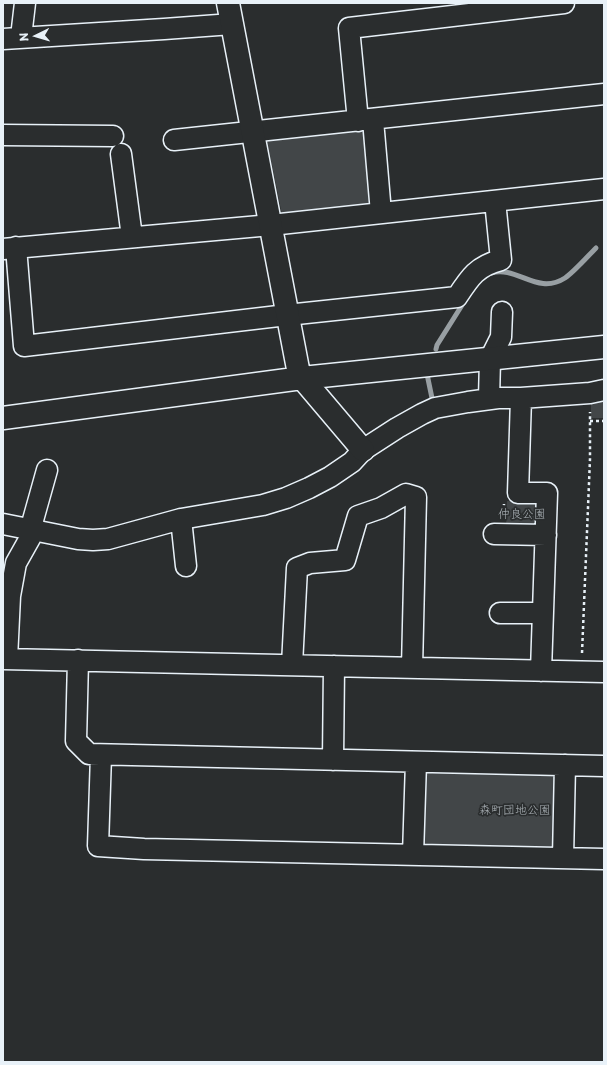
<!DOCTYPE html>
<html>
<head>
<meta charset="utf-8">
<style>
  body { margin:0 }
  #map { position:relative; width:607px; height:1065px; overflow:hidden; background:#2a2d2e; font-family:"Playpen Sans",sans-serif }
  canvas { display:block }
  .frame { position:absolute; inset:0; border:4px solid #e8f1f8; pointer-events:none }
  .north { position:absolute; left:16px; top:16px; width:40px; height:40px; -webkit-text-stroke:3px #2a2d2e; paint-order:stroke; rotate:265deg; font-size:11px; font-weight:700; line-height:16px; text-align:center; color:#e8f1f8 }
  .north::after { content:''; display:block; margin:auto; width:14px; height:18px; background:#e8f1f8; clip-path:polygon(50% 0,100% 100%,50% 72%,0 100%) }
</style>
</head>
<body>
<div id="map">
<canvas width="607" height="1065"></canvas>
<div class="frame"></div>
<div class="north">N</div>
</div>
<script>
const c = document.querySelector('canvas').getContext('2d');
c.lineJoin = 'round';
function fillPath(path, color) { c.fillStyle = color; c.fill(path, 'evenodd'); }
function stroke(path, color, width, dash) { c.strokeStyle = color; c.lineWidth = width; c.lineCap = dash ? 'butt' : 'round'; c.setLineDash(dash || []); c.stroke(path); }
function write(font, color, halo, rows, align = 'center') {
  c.font = font + ' "Playpen Sans","Klee One",sans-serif'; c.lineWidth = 3.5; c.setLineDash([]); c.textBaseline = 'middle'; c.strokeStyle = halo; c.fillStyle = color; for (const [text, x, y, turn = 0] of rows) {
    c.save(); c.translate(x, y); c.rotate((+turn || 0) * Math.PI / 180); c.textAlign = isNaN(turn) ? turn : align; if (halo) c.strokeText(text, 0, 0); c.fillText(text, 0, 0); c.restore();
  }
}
const green = new Path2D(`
  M362 129 368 134 371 206 282 215 267 140Z
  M604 399V418H591V400Z
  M507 501 533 502 538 507V524L532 529 506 528Z
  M429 771 554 774 559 782 557 844 551 850 426 847 419 841 422 777Z`);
const stream = new Path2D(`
  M491 273C517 265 537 296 565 278 574 272 588 256 596 248
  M436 349 437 345 464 302
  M427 374 433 403`);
const path = new Path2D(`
  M590 421H604
  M503 517 504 504
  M582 653 590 459V412`);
const minor = new Path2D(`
  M21 37 25 3
  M3 39 164 29 232 24
  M373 120 381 213
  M358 121 349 28 564 3
  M3 135 113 136
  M174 140 604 94
  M121 154 132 237
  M16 247 24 346 287 315 457 297C470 277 477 266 501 260L495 201
  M3 249 271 225 604 189
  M521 398 518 493H547L541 671
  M489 399 490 359 501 337 502 312
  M181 519 186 566
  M3 524 78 539 93 540 108 539 181 519 263 505 286 498 309 488 330 477 352 462 363 450 397 428 422 414 435 408 468 402 498 398H521L590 393 604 390
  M494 534 546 535
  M500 613H543
  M3 659 604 672
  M7 659 10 596 16 563 34 531 33 520 47 470
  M78 660 76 741 89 754 604 766
  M292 665 297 568 310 563 345 560 358 516 381 508 406 494 416 497 412 668
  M101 755 98 846 144 849 604 859
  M333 760 334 666
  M413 855 416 762
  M563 858 565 765`);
const tertiary = new Path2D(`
  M228 3 298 369 302 378 363 450
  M3 418 302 378 604 347`);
const parkNames = [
  ["仲良公園",522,515],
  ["森町団地公園",515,811]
];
fillPath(green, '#424648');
stroke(stream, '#989fa3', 5);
stroke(minor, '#e8f1f8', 23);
stroke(tertiary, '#e8f1f8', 25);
stroke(path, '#e8f1f8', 2.5, [3, 3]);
stroke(minor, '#2a2d2e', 20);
stroke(tertiary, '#2a2d2e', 22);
write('12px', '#aeb5ba', '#2a2d2e', parkNames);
</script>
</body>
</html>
